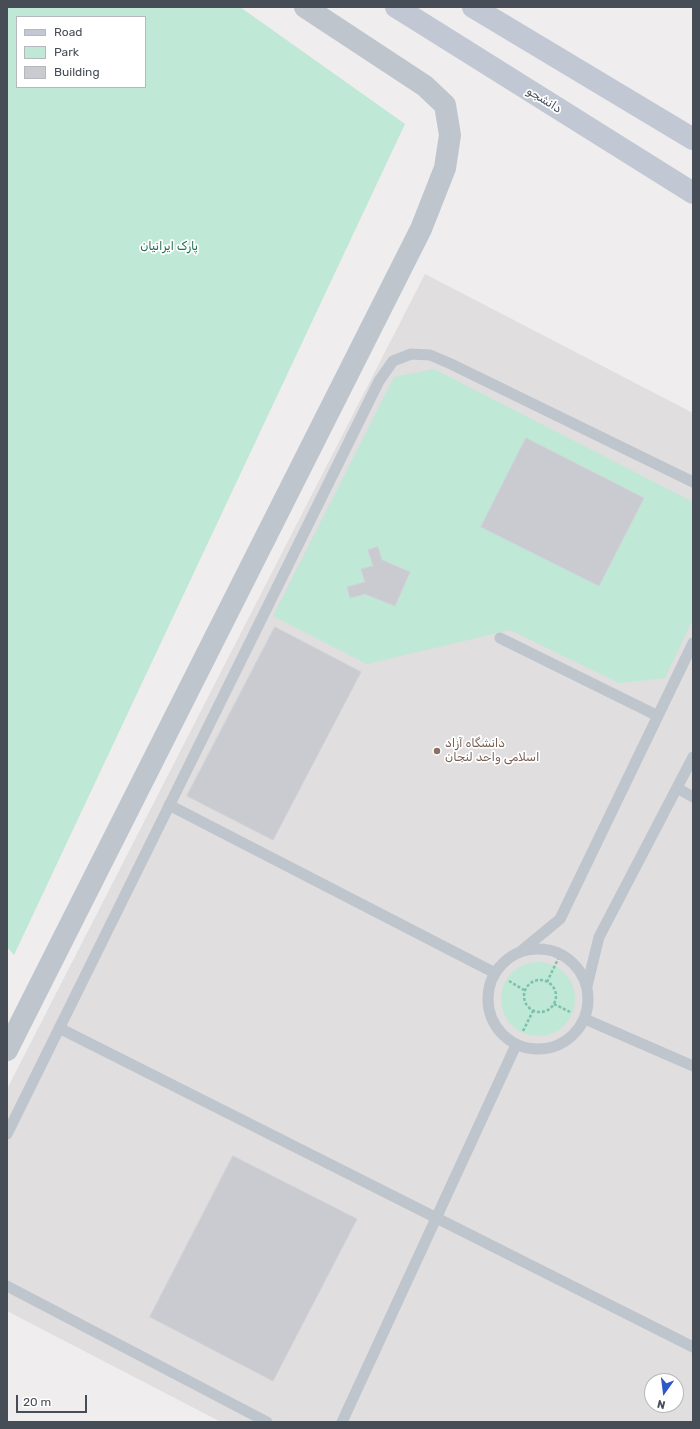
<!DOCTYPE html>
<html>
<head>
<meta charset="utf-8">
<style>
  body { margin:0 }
  #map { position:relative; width:700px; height:1429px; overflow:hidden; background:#efeded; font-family:Rubik,sans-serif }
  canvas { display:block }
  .frame { position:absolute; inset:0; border:8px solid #474d57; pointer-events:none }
  .legend { position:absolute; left:16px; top:16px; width:130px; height:72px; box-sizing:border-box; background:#fff; border:1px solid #b5b8bc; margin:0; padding:5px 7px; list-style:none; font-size:12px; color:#474d57 }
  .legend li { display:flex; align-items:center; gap:8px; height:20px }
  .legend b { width:20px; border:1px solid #b5b8bc }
  .north { position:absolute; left:644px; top:1373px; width:40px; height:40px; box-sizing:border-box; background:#fff; border:1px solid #b5b8bc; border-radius:50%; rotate:194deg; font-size:11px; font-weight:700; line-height:16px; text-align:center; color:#474d57 }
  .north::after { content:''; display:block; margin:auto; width:14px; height:18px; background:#2e58c7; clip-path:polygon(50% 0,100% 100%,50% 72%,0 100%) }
  .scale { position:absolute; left:16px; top:1395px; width:71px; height:18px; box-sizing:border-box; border:2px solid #474d57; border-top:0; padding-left:5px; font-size:12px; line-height:14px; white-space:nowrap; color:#474d57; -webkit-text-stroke:3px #fff; paint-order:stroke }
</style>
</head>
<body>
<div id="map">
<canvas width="700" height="1429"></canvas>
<div class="frame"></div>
<ul class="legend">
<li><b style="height:5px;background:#c1c7d3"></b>Road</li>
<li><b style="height:11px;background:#bfe8d6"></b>Park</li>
<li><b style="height:11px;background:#cacbd1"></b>Building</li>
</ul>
<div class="north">N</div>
<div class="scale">20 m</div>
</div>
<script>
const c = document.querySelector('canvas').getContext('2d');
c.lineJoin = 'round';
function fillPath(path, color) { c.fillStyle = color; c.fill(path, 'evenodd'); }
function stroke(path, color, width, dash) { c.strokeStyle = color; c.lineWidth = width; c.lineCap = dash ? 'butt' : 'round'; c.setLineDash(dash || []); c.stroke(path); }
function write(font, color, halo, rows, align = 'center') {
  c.font = font + ' Rubik,Cairo,sans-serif'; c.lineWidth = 3.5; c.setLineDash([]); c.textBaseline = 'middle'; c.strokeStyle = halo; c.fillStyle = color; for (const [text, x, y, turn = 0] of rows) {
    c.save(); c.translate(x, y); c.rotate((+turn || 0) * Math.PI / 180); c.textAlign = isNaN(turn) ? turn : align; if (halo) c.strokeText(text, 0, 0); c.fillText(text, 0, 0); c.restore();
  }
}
const education = new Path2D(`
  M425 274 693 413V1422H221L7 1311V1089ZM652 1381H676V1405H652Z`);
const green = new Path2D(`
  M7 7H240L405 124 14 955 7 947ZM17 17H145V87H17Z
  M434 369 693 502V619L665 678 619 683 510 630 367 664 273 616 394 377Z
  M501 999a37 37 0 1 1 74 0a37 37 0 1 1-74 0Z`);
const building = new Path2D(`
  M526 438 644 498 599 586 481 527Z
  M378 547 382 560 410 572 395 606 365 594 350 598 347 587 365 582 361 569 373 566 368 550Z
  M275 627 361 672 273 840 187 796Z
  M233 1156 357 1219 273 1381 150 1317Z`);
const path = new Path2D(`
  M524 996a16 16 0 1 1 32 0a16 16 0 1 1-32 0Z
  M509 981 524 990
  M547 982 560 955
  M554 1004 570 1012
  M523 1031 533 1011`);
const lane = new Path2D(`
  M500 638 658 716
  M677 788 693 797
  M169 805 495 973
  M488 999a50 50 0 1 1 100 0a50 50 0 1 1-100 0Z
  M520 952 560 919 693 643
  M587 986 599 937 693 757
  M585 1019 693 1066
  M59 1028 693 1347
  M7 1134 379 381 393 361 411 354 430 355 451 364 693 482
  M7 1286 267 1422
  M342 1422 516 1045`);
const street = new Path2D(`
  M7 1050 421 229 445 168 450 135 445 105 425 86 305 7`);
const secondary = new Path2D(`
  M396 7 693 193
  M473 7 693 139`);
const markers = [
  [437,751,4,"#8d6e63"]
];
const streetNames = [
  ["دانشجو",544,100,32]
];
const parkNames = [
  ["پارک ایرانیان",169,247]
];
const educationNames = [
  ["دانشگاه آزاد",445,744],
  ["اسلامی واحد لنجان",445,758]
];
fillPath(education, '#e0dede');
fillPath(green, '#bfe8d6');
fillPath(building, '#cacbd1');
stroke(building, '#d1d2d7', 1);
stroke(path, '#7cc2ab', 2.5, [3, 2]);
stroke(lane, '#bfc5cd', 11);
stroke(street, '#bfc5cd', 22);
stroke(secondary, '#c1c7d3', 22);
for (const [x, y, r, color] of markers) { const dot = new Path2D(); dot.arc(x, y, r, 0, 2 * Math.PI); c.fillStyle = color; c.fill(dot); stroke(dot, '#fff', 1.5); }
write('12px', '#474d57', '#fff', streetNames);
write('12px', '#216f55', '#fff', parkNames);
write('12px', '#785e54', '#fff', educationNames, 'left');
</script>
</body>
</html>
